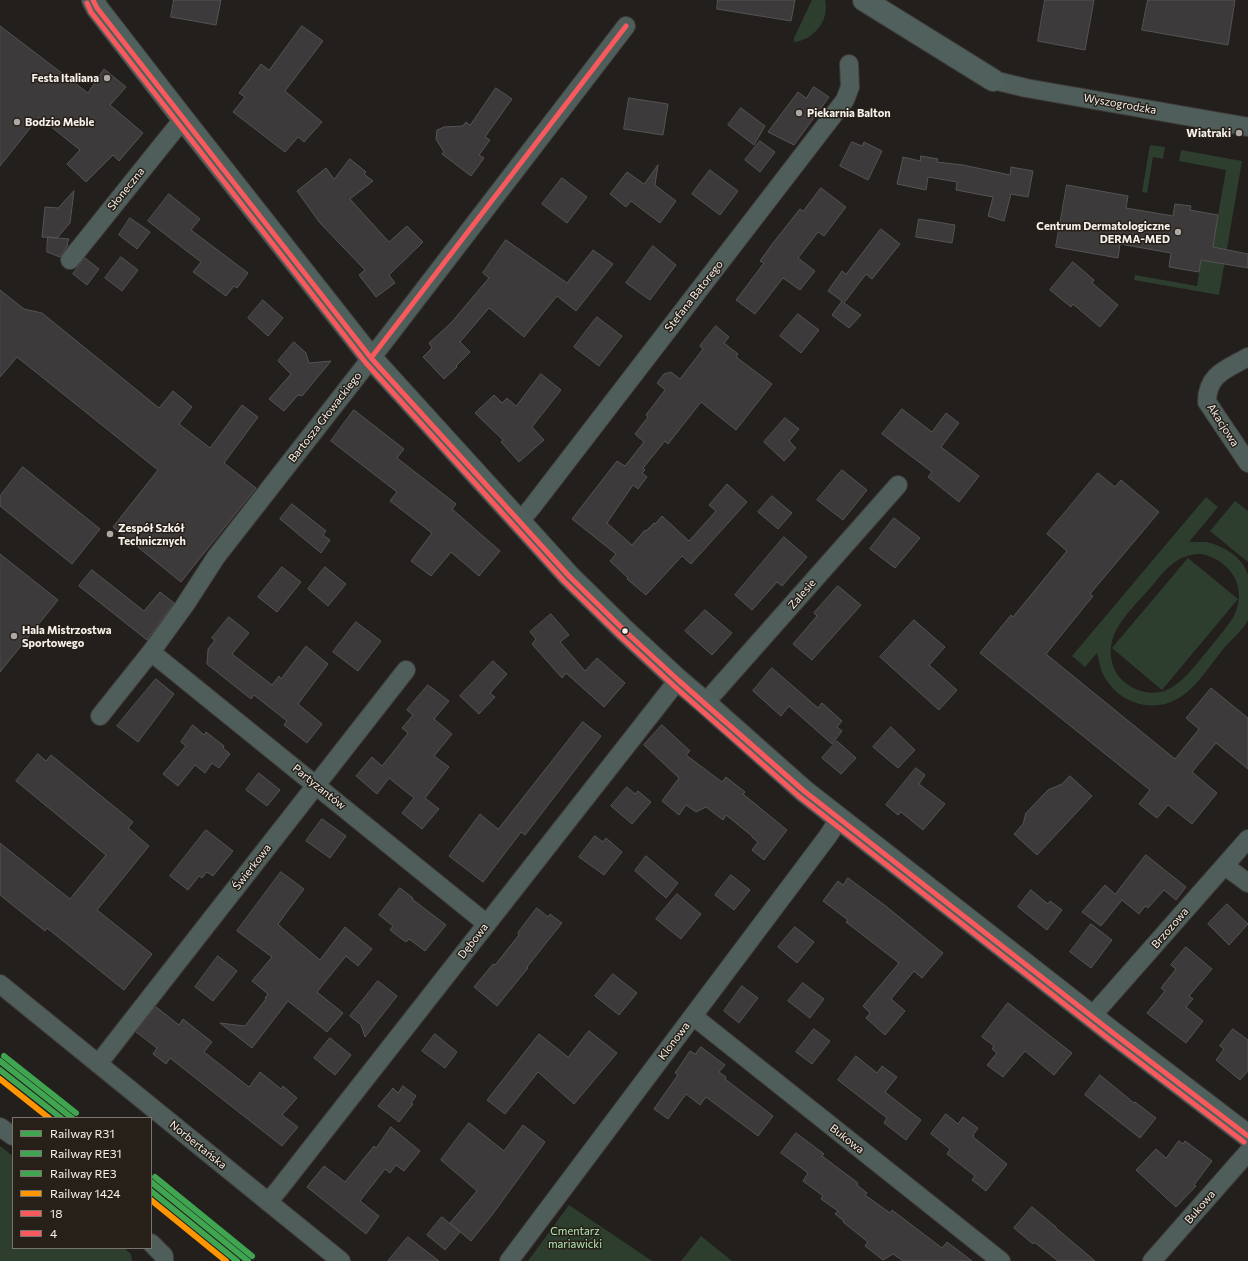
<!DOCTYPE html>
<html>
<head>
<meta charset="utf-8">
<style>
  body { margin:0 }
  #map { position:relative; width:1248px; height:1261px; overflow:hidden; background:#221f1c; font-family:Commissioner,sans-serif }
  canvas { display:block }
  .legend { position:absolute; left:12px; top:1117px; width:140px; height:132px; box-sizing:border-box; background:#262018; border:1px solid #79746d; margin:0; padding:5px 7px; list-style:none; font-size:12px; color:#f6f1ec }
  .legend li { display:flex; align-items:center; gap:8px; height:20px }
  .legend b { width:20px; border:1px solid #79746d }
</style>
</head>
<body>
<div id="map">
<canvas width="1248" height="1261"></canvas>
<ul class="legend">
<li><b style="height:5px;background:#40a550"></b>Railway R31</li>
<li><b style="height:5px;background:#40a550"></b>Railway RE31</li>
<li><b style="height:5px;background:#40a550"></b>Railway RE3</li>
<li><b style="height:5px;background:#ff9500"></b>Railway 1424</li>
<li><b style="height:5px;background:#f8595c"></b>18</li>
<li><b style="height:5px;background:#f8595c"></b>4</li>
</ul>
</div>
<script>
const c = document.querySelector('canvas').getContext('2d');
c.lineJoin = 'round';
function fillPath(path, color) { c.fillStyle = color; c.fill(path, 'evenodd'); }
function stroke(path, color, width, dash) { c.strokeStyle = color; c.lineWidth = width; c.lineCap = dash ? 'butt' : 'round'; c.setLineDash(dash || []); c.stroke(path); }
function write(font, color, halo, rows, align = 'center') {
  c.font = font + ' Commissioner,sans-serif'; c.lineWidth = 3; c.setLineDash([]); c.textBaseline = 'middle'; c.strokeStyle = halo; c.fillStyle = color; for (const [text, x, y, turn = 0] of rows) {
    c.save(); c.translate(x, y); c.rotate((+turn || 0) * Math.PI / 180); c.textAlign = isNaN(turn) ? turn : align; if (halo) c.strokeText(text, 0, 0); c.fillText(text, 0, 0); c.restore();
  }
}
const green = new Path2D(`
  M812 0H825C830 20 814 40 794 42V38Z
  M1150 145 1165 147 1163 159 1153 157 1147 193 1142 192Z
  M1181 150 1242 161 1219 295 1134 280 1135 275 1197 286 1201 260 1210 261 1226 170 1179 161Z
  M1206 497 1218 507 1189 542C1194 542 1199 542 1204 542 1220 543 1244 558 1248 575 1248 581 1248 590 1248 596 1248 602 1248 616 1248 620 1246 626 1229 643 1224 648 1211 664 1199 684 1182 696 1155 715 1119 704 1104 676 1100 669 1099 660 1097 653L1085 667 1072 656ZM1202 554C1231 561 1248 587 1234 616 1228 626 1220 635 1212 645 1200 659 1185 682 1167 690 1155 695 1141 693 1130 686 1121 681 1114 672 1112 662 1104 632 1133 608 1151 587 1165 570 1178 553 1202 554Z
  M1235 501 1248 511V562L1210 531Z
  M1188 558 1238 599 1162 690 1112 648Z
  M0 1146 13 1156V1248H124L131 1254 132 1261H0Z
  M569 1205 652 1261H528Z
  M701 1236 732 1261H681Z`);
const building = new Path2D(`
  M174 0H221L216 25 171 17Z
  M718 0H795L791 21 717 9Z
  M1045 0H1094L1085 50 1038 41Z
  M1148 0H1235L1228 45 1142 30Z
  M0 26 88 93 104 69 126 87 110 105 143 133 119 161 113 155 86 182 67 164 80 150 39 117 0 166Z
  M302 26 323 41 285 91 322 122 304 142 298 137 285 152 233 112 245 97 239 93 261 64 269 70Z
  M814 87 829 97 794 145 768 132 798 92 806 98Z
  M496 88 512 99 485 137 490 140 479 155 484 158 471 176 442 154 444 152 436 139 437 130 444 127 463 126 466 122 470 125Z
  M629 98 668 104 663 135 624 129Z
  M741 108 765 126 754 145 728 125Z
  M760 141 775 152 760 172 745 160Z
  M852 142 862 146 864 142 882 151 868 180 840 166Z
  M921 156 938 159 937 162 963 165 1010 175 1011 167 1033 171 1028 197 1011 194 1004 221 988 216 993 197 956 190 957 182 928 177 926 190 897 184 903 157 920 161Z
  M350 159 366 172 364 174 373 181 350 199 389 242 407 226 423 242 389 275 395 283 376 297 359 275 365 270 320 223 297 191 326 168 334 179Z
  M658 165 655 185 676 201 660 223 631 201 626 207 610 194 627 172 644 184Z
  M710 170 738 191 720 215 692 194Z
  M562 178 587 197 567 223 542 204Z
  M1067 185 1128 196 1126 208 1173 216 1175 204 1191 206 1190 210 1218 215 1213 247 1248 254V268L1201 260 1199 272 1169 267 1171 253 1120 244 1118 258 1056 247Z
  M821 188 846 207 824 236 818 232 798 258 815 271 800 290 783 278 755 314 736 300 764 263 760 261 773 243 800 209 803 211Z
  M74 191 70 223 57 238 42 237 45 207 58 208Z
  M169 194 200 219 191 230 248 273 237 288 234 286 226 296 193 272 201 262 148 221Z
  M130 218 150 232 137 249 119 235Z
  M919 219 955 225 952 243 916 237Z
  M881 229 900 244 872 279 866 274 844 303 861 315 849 328 832 315 842 301 828 291 842 271 846 274Z
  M48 237 69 239 67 244 68 245 60 257 47 252Z
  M506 240 567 283 593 250 613 264 576 311 557 296 524 337 489 308 460 342 470 352 456 366 457 367 444 379 423 357 432 348 429 343 451 323 489 278 483 273Z
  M653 246 676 265 650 300 626 283Z
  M121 257 138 270 122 291 105 278Z
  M85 258 99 269 87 285 73 274Z
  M1073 262 1094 280 1092 283 1118 305 1100 327 1073 304 1071 307 1050 290Z
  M0 290 24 309 42 313 159 408 173 391 192 407 179 424 210 448 242 405 258 417 224 463 256 488 181 582 113 527 158 470 17 357 0 377Z
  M263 300 283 318 268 336 248 318Z
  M798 314 819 330 801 353 780 336Z
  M597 317 622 336 599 366 574 347Z
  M716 326 729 337 724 343 738 354 736 357 772 384 736 430 701 402 668 444 665 441 643 468 645 470 642 473 647 477 638 489 633 485 607 523 632 545 645 530 646 531 654 523 655 524 662 516 689 541 716 511 709 505 727 484 747 502 691 564 682 556 646 595 627 579 628 578 610 561 616 554 572 519 617 461 625 466 644 442 635 434 648 417 646 415 665 390 657 383 664 374 671 372 680 379 703 349 700 346Z
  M294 342 306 353 309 363 331 361 302 396 298 395 284 411 269 399 291 374 278 361Z
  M541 374 561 390 532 427 544 440 519 462 501 442 503 440 475 413 494 395 502 403 507 398 516 406Z
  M902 409 932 432 946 413 959 423 941 447 979 476 959 502 928 477 932 472 882 434Z
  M354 410 404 449 397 458 456 504 452 509 500 551 479 576 451 552 431 576 411 561 432 533 390 501 397 492 331 441Z
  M785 418 799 429 789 441 796 448 784 461 764 442Z
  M23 467 100 529 72 564 0 506V496Z
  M842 470 867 490 843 520 817 500Z
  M1098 473 1115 487 1121 480 1159 512 1090 594 1093 596 1046 654 1175 759 1199 729 1186 718 1211 688 1248 718V769L1216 743 1192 772 1217 793 1192 824 1168 805 1157 818 1139 804 1150 790 980 653 1011 615 1013 617 1067 551 1047 534Z
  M772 496 792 513 778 529 758 512Z
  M292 504 326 531 323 535 330 540 321 553 280 519Z
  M894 518 920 538 895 568 870 549Z
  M784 537 807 557 782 586 777 582 752 610 735 595Z
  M0 554 58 600 0 672Z
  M282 567 301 582 277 612 258 597Z
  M325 567 346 584 328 606 308 589Z
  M92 570 144 611 160 592 174 603 147 640 79 586Z
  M838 586 861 605 812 660 793 644 817 616 814 613Z
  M705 610 732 633 712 655 685 631Z
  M551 614 569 635 560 642 585 671 597 658 625 683 604 707 566 673 562 678 532 644 536 639 530 632Z
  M229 617 249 633 232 654 272 685 279 676 281 679 306 646 328 664 298 704 322 724 307 743 284 725 287 721 254 695 251 699 207 664 208 649 215 640 212 638Z
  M914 620 945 647 929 665 957 690 939 710 880 657Z
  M356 622 381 641 358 671 333 652Z
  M493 661 507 674 490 693 495 697 479 714 460 696Z
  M772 668 818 708 822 703 842 721 837 727 842 731 832 744 789 706 781 716 753 691Z
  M156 679 174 694 138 742 117 726Z
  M428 685 449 701 434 719 452 734 434 756 449 767 425 798 439 809 422 829 402 813 414 798 389 778 377 794 356 776 372 757 382 766 398 746 408 733 402 728 413 715 407 710Z
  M583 722 601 736 525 835 521 832 483 882 449 856 480 814 498 829Z
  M193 725 204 735 206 732 224 746 223 748 230 754 219 768 212 763 205 773 195 765 178 786 163 774 186 746 181 742Z
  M662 725 690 751 686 755 722 782 726 777 745 792 743 794 787 830 764 860 752 850 758 842 752 837V836L726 815 723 820 706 807 696 812 686 805 679 815 662 801 679 778 644 745Z
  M891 727 915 750 898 768 873 747Z
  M837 741 856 758 841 774 822 758Z
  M38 754 46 761 51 755 133 822 128 828 149 846 97 910 152 954 124 990 47 928 45 931 0 895V843L70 899 106 855 16 781Z
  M916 768 925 775 919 784 945 804 923 830 901 812 898 815 886 805Z
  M259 773 280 790 267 806 246 790Z
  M1070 776 1092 796 1037 855 1014 834 1023 824 1026 813 1048 790 1062 784Z
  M627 787 635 794 638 791 651 802 632 824 611 806Z
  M322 819 346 836 330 858 306 841Z
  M206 830 233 851 213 876 207 872 202 878 199 876 188 890 170 876Z
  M595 836 603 842 606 838 622 852 604 875 579 857Z
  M1146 855 1186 887 1176 900 1164 890 1148 908 1145 906 1139 914 1122 900 1101 926 1082 912 1105 885 1115 894Z
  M646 856 678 883 666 898 635 871Z
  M281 872 304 889 278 924 282 928 320 960 345 927 372 949 358 966 346 956 317 992 343 1013 327 1032 288 1001 252 1048 220 1023 245 1026 266 999 265 998 268 994 252 981 272 957 237 931Z
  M731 875 750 890 734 910 715 895Z
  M848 878 887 907 943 953 922 978 914 971 891 999 905 1011 885 1035 866 1018 870 1013 863 1006 899 963 846 922 848 920 823 901 838 881 843 885Z
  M400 888 413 898 412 899 446 925 425 951 409 939 406 942 399 937 390 930 393 926 379 915Z
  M1031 890 1048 904 1050 901 1062 910 1047 930 1018 907Z
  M677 894 701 914 681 939 656 919Z
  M1227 904 1248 924 1229 945 1208 924Z
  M537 908 548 917 550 914 562 923 527 967 528 968 497 1006 474 987 493 964 495 965 519 935 518 933Z
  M1091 924 1112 940 1091 968 1070 952Z
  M795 927 814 942 797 963 778 947Z
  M1186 947 1212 969 1189 996 1193 999 1186 1007 1203 1021 1186 1043 1147 1013 1165 991 1161 988 1176 969 1171 965Z
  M218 956 237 971 213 1001 195 987Z
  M613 974 637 993 619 1015 595 996Z
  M378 981 397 996 365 1037 361 1025 350 1016Z
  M803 983 824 999 810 1018 788 1001Z
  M742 986 758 998 739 1023 724 1011Z
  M1008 1003 1072 1053 1054 1075 1025 1051 1003 1077 987 1065 997 1053 992 1049 994 1046 982 1037Z
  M156 1007 179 1025 183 1019 212 1042 204 1052 249 1087 260 1072 281 1089 283 1086 297 1098 282 1115 298 1127 282 1146 170 1058 166 1064 153 1054 157 1048 136 1032Z
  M814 1029 830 1041 812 1064 796 1052Z
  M1233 1029 1248 1040V1071L1240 1080 1216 1060 1224 1049 1220 1046Z
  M589 1031 617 1053 574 1104 538 1072 505 1114 487 1100 539 1034 568 1057Z
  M435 1034 457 1052 445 1068 422 1051Z
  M330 1038 351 1055 335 1075 314 1058Z
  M701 1047 725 1065 719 1072 726 1077 725 1079 773 1116 758 1136 706 1097 700 1105 686 1094 668 1119 654 1109 678 1075 675 1073 690 1051 695 1054Z
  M856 1056 877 1073 882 1066 897 1077 885 1092 921 1120 906 1140 884 1123 887 1118 838 1080Z
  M1100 1075 1134 1103 1135 1102 1156 1118 1140 1138 1085 1095Z
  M403 1086 416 1096 411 1103 413 1104 399 1122 378 1106 393 1088 398 1093Z
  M946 1114 958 1124 963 1117 978 1128 973 1135H974L973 1137 1007 1164 986 1191 972 1180 975 1176 947 1154 950 1149 931 1134Z
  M469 1123 504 1151 523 1125 545 1142 492 1215 471 1241 450 1223 477 1191 441 1160Z
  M391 1127 420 1151 404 1171 396 1165 390 1173 385 1169 360 1201 379 1216 366 1234 307 1187 324 1166 345 1182 374 1146 376 1148Z
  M796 1133 824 1154 822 1156 858 1183 857 1185 867 1193 865 1195 890 1213 892 1210 942 1248 947 1242 972 1261H903L893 1254 883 1260 865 1246 868 1242 843 1222 844 1221 835 1214 838 1211 821 1199 823 1196 803 1181 808 1173 781 1153Z
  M1179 1141 1183 1144 1185 1141 1212 1161 1194 1185 1196 1186 1176 1207 1136 1170 1156 1149 1166 1158Z
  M1032 1207 1056 1227V1228L1095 1261H1058L1034 1242 1033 1244 1014 1228Z
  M442 1217 460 1232 445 1250 427 1235Z
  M408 1237 439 1261H388Z`);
const street = new Path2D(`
  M993 80 1026 88 1248 127
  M70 260 183 119
  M1248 357C1227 369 1207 374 1207 402L1248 463
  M520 521 532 507 845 100 850 87 849 64
  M151 652 487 924
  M705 703 898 485
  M100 716 151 652 185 605 216 557 383 343 626 26
  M1225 866 1248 883
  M0 984 341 1261
  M693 1016 1001 1261
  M1092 1016 1248 839
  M98 1064 406 670
  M0 1127 13 1136
  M268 1202 279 1189 678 680
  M151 1243 164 1256V1261
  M509 1261 828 836 839 819
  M1152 1261 1248 1152`);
const secondary = new Path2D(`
  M93 0 97 8 183 119 371 358 569 576 625 631 678 680 705 703 804 791 1113 1033 1248 1136
  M864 0 993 80`);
const bus1 = new Path2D(`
  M93 0 97 8 371 358 569 576 625 631 678 680 804 791 1113 1033 1248 1136
  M371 358 626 26`);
const bus2 = new Path2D(`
  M87 3 91 12 366 363 564 581 620 636 673 685 800 797 1109 1039 1244 1142`);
const rail1 = new Path2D(`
  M0 1061 72 1118
  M151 1182 248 1261`);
const rail2 = new Path2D(`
  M0 1070 61 1118
  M151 1191 237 1261`);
const rail3 = new Path2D(`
  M4 1056 76 1113
  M155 1177 252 1256`);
const rail4 = new Path2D(`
  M0 1079 49 1118
  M151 1200 226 1261`);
const markers = [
  [107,78,4,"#aca8a3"],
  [799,113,4,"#aca8a3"],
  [17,122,4,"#aca8a3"],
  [1239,133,4,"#aca8a3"],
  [1178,232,4,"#aca8a3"],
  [110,534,4,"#aca8a3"],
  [625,631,3.5,"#f6f1ec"],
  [14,636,4,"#aca8a3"]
];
const poiNames = [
  ["Festa Italiana",99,78,"right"],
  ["Piekarnia Balton",807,113],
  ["Bodzio Meble",25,122],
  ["Wiatraki",1231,133,"right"],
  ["Centrum Dermatologiczne",1170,226,"right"],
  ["DERMA-MED",1170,239,"right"],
  ["Zespół Szkół",118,528],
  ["Technicznych",118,541],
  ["Hala Mistrzostwa",22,630],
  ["Sportowego",22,643]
];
const streetNames = [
  ["Wyszogrodzka",1120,104,10],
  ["Słoneczna",126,189,-51],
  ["Stefana Batorego",694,296,-52],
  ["Bartosza Głowackiego",325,417,-52],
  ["Akacjowa",1223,425,57],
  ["Zalesie",802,594,-49],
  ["Partyzantów",319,787,39],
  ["Świerkowa",252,867,-52],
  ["Brzozowa",1170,928,-49],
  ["Dębowa",473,941,-52],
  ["Klonowa",674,1041,-53],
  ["Bukowa",847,1139,38],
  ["Norbertańska",198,1145,39],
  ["Bukowa",1200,1207,-49]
];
const parkNames = [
  ["Cmentarz",575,1231],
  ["mariawicki",575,1244]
];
fillPath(green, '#2e3e2e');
fillPath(building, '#3d3a3b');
stroke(building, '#565354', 1);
stroke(street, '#3f3c3a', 20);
stroke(secondary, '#3f3c3a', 24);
stroke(street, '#4f5d5b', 18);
stroke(secondary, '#50605d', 22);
stroke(bus1, '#f8595c', 5);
stroke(bus2, '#f8595c', 5);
stroke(rail1, '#40a550', 6);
stroke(rail2, '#40a550', 6);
stroke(rail3, '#40a550', 6);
stroke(rail4, '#ff9500', 6);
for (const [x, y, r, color] of markers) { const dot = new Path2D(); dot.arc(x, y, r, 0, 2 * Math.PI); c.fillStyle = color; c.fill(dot); stroke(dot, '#262018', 1.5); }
write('bold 11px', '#f6f1ec', '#262018', poiNames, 'left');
write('11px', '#f6f1ec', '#262018', streetNames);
write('11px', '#b3ebb7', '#262018', parkNames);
</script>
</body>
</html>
